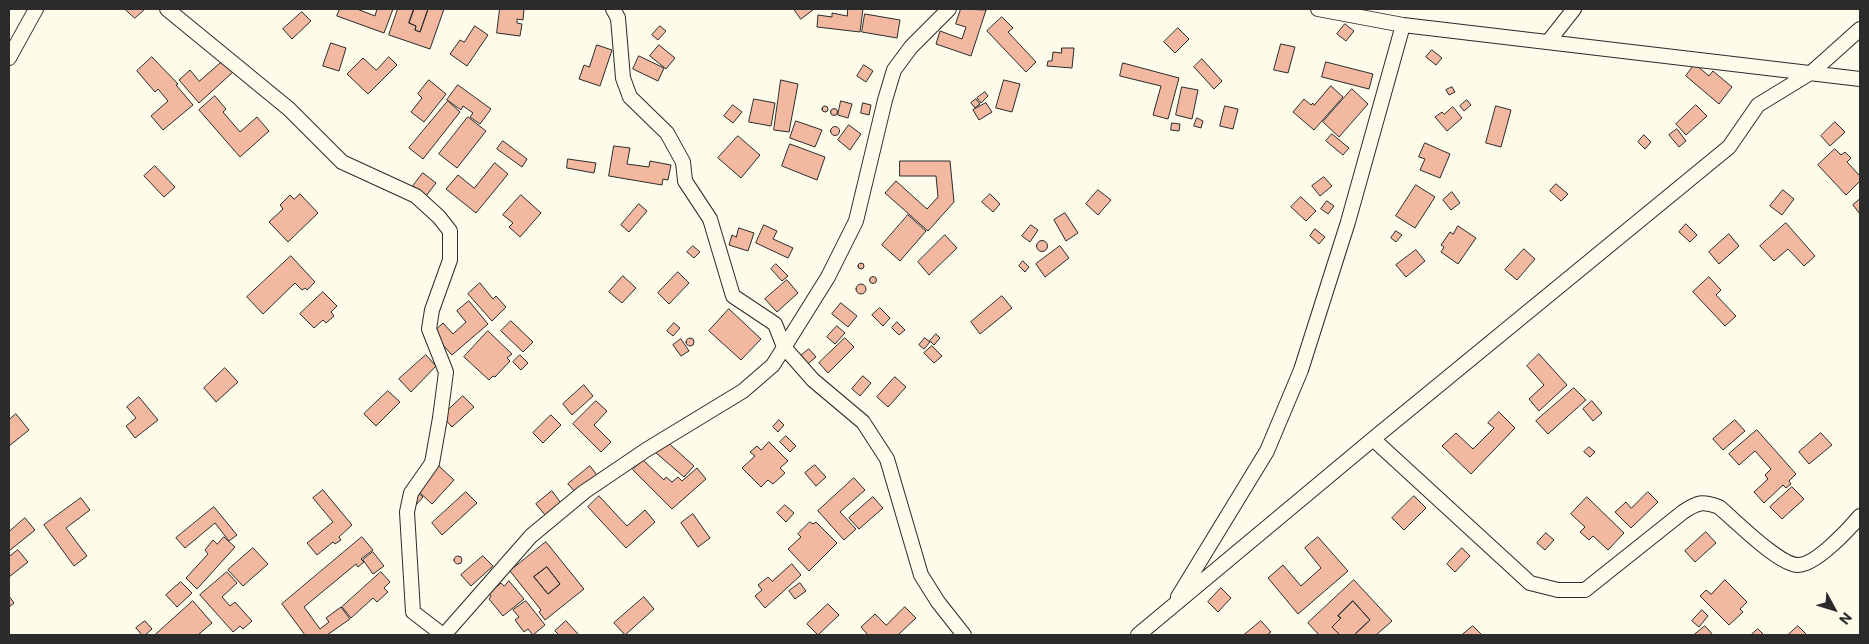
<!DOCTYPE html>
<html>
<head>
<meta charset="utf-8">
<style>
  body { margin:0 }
  #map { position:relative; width:1869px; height:644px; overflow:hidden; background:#fdfbea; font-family:Commissioner,sans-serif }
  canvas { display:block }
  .frame { position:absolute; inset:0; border:10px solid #2b2b2b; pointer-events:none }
  .north { position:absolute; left:1809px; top:584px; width:50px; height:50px; -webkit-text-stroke:4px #fdfbea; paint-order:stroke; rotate:129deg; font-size:14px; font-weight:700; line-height:20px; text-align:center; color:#2b2b2b }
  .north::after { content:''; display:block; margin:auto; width:18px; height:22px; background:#2b2b2b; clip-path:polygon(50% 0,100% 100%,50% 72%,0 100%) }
</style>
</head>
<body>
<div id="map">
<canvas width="1869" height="644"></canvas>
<div class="frame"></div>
<div class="north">N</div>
</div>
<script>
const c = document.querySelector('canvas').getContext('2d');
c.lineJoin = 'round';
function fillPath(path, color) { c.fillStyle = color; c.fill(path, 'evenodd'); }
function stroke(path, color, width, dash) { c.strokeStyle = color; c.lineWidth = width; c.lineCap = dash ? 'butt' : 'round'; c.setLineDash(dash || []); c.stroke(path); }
const building = new Path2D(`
  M125 9H145L135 18Z
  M340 9H357L375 16 377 9H393L384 33 337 16Z
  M398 9H414L409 23 416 26 415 30 420 32 428 9H444L430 49 389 35Z
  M414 9H428L420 32 415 30 416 26 409 23Z
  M500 9H524L523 20 517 19V23L522 24 520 36 497 33Z
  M794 9H814L801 19Z
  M848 9H863L860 32 817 27 818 15 832 17V13L847 16Z
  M961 9 986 10 971 56 936 44 940 31 962 39 966 27 956 24Z
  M302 12 311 21 292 39 283 29Z
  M865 14 900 20 897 38 862 32Z
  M1002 17 1013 28 1008 32 1036 62 1026 72 987 31Z
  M1345 24 1354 31 1346 41 1337 34Z
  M475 26 488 35 467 66 450 54 460 40 464 42Z
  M660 26 666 31 658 40 652 35Z
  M1178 28 1189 39 1175 53 1164 42Z
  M331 43 346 48 339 71 323 66Z
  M1281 44 1295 47 1288 73 1274 70Z
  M597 45 612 50 600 86 579 79 584 65 589 67Z
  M659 45 675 58 666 69 650 56Z
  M1062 48H1074L1072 68 1047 66 1048 61H1052L1053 52 1061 53Z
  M1432 50 1442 58 1436 65 1426 57Z
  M639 56 664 68 658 81 633 69Z
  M152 57 178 84 176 85 193 105 163 130 151 116 168 101 158 89 155 92 137 71Z
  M389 57 397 65 368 94 347 74 363 58 376 70Z
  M1202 59 1222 81 1214 89 1194 67Z
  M223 61 233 72 199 103 179 80 190 70 199 81Z
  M1326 62 1373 74 1369 89 1322 77Z
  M1123 63 1179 78 1168 119 1153 115 1161 86 1120 76Z
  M1695 64 1709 76 1713 71 1732 87 1719 104 1686 76Z
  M864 65 873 71 866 82 857 76Z
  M429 80 446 94 424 122 411 112 422 98 418 94Z
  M781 80 798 84 789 132 774 130Z
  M1004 80 1020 84 1012 112 996 108Z
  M458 85 491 109 480 124 470 117 473 113 463 106 461 110 447 100Z
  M1331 86 1343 97 1314 130 1293 112 1304 99 1311 105 1313 103 1314 105Z
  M1182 87 1198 90 1192 119 1176 115Z
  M1452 87 1455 92 1449 95 1446 90Z
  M1352 89 1368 104 1339 137 1323 122Z
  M985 92 988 96 981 103 977 98Z
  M215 96 226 109 223 112 240 132 257 117 269 131 240 157 199 110Z
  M754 99 775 103 771 126 749 122Z
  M976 99 980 104 975 108 971 103Z
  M1467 100 1471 105 1464 111 1460 106Z
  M448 101 460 112 423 159 409 148Z
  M841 101 852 104 848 118 838 115Z
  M863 103 871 105 869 115 861 113Z
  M986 103 992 112 979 120 973 110Z
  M733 105 742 112 733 123 724 116Z
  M1696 105 1707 116 1686 135 1676 124Z
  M822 109a3 3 0 1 1 6 0a3 3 0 1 1-6 0Z
  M1225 106 1238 109 1233 129 1220 126Z
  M1496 106 1511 110 1501 147 1486 143Z
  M1453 107 1462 118 1447 131 1435 117 1442 112 1444 114Z
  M830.5 112a3.5 3.5 0 1 1 7 0a3.5 3.5 0 1 1-7 0Z
  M468 117 486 131 457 168 439 154Z
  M1197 118 1203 121 1201 128 1194 126Z
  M796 121 822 130 815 147 790 138Z
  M1835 122 1845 132 1830 146 1821 136Z
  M1172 123 1180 124 1179 131 1171 130Z
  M849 125 861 134 850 150 838 140Z
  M830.5 131a4.5 4.5 0 1 1 9 0a4.5 4.5 0 1 1-9 0Z
  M1677 129 1686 141 1679 147 1669 135Z
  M1332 134 1349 148 1343 155 1326 141Z
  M1644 135 1651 142 1645 149 1638 142Z
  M738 136 760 155 741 178 718 158Z
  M503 141 527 159 522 167 497 149Z
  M1425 143 1450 154 1440 178 1420 170 1425 159 1419 157Z
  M790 144 825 157 817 180 782 166Z
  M614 146 630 148 627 164 649 167 650 161 671 165 668 180 663 179 662 185 609 176Z
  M1835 149 1841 155 1845 152 1851 158 1847 162 1860 176V181L1846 195 1818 165Z
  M568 159 596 163 594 173 567 168Z
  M900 161H950L954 202 928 231 885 193 896 181 927 209 938 197 936 176H900Z
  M495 163 508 174 476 213 446 189 458 175 474 188Z
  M155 166 175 187 164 197 144 176Z
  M423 173 436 183 426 196 413 186Z
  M1324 177 1332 186 1320 196 1312 186Z
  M1556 184 1568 194 1561 201 1550 191Z
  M1416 185 1435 197 1415 228 1396 216Z
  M1098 190 1111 200 1098 215 1086 204Z
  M1783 190 1794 199 1782 215 1770 206Z
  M1452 192 1460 203 1451 210 1443 200Z
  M300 194 318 213 288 242 269 222 283 209 280 205 290 195 294 199Z
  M990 194 1000 204 993 212 982 202Z
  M521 195 541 213 520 237 509 227 513 223 503 215Z
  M1301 197 1316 211 1306 221 1291 207Z
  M1860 199V214L1853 205Z
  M1327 201 1334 206 1328 214 1321 209Z
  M639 204 647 211 629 232 621 225Z
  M1065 213 1078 233 1066 241 1054 220Z
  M908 215 926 231 900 261 882 245Z
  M1786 223 1815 256 1804 266 1788 249 1774 261 1760 246Z
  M1686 224 1697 235 1690 242 1679 232Z
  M764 225 777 231 773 239 793 248 788 258 756 243Z
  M1031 225 1038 230 1030 242 1022 236Z
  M1458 226 1476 238 1458 264 1441 252 1444 247 1441 245 1450 232 1453 234Z
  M739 228 754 233 748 251 729 245 732 235 736 237Z
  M1315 229 1325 237 1319 244 1310 236Z
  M1396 231 1402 235 1396 242 1391 238Z
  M1729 234 1739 246 1719 264 1709 252Z
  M945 235 957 248 929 275 918 262Z
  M1036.5 246a5.5 5.5 0 1 1 11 0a5.5 5.5 0 1 1-11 0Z
  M693 246 700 252 694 258 687 252Z
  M1060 246 1069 258 1045 277 1036 264Z
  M1524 249 1535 259 1517 280 1505 270Z
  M1416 250 1425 261 1406 277 1396 265Z
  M291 256 315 282 307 290 305 288 302 290 295 283 263 314 247 297Z
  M1023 261 1029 267 1025 272 1019 266Z
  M858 266a3 3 0 1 1 6 0a3 3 0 1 1-6 0Z
  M776 264 788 276 782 281 771 269Z
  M678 272 689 283 669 304 658 293Z
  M623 276 636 288 622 303 609 292Z
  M869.5 280a3.5 3.5 0 1 1 7 0a3.5 3.5 0 1 1-7 0Z
  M1709 277 1721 290 1716 295 1736 316 1725 326 1693 292Z
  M787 280 798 293 777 312 765 299Z
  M480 283 493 299 496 296 506 307 492 321 468 294Z
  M856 289a5 5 0 1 1 10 0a5 5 0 1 1-10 0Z
  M323 292 337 306 331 312 334 316 326 323 323 320 314 328 300 314Z
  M1002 296 1012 308 980 334 971 322Z
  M469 301 488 324 452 355 432 333 443 323 453 334 466 322 457 311Z
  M841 303 857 316 848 327 832 314Z
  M880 308 890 318 883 326 872 315Z
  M729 309 761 339 741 360 709 331Z
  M511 321 533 342 523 352 501 331Z
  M897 322 905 330 899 335 892 328Z
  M674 323 680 328 673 336 667 331Z
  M837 326 845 333 835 344 827 337Z
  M488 331 512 354 507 358 510 361 495 377 493 376 489 380 464 357Z
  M936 334 940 338 934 345 930 341Z
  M686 342a4 4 0 1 1 8 0a4 4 0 1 1-8 0Z
  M845 338 854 347 828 373 819 363Z
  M925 338 930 342 924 349 919 345Z
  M681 339 689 351 681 356 673 345Z
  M932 346 942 356 934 363 924 353Z
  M809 349 816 357 805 366 798 358Z
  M1539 354 1567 385 1539 411 1529 399 1544 385 1527 366Z
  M426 355 436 366 411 392 399 379Z
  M520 355 528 363 521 370 513 362Z
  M225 368 238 382 216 402 204 388Z
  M863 376 871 383 860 396 852 389Z
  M895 377 906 387 888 407 877 397Z
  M584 385 593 396 572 415 563 404Z
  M1574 388 1586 400 1548 434 1536 421Z
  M388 391 400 402 376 426 364 414Z
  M463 396 474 407 452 427 442 416Z
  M139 397 158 420 135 438 126 426 136 418 127 407Z
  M596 401 607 411 594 425 611 442 601 452 573 424Z
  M1592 401 1602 413 1593 421 1583 409Z
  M1499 412 1515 428 1471 474 1442 446 1456 433 1473 449 1494 428 1488 423Z
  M16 414 29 430 9 446V420Z
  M551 415 561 425 543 443 533 433Z
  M779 420 784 425 778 432 773 427Z
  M1735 420 1745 431 1723 450 1713 439Z
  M1757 430 1796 474 1789 481 1791 484 1786 488 1783 485 1764 503 1754 492 1768 479 1765 475 1771 469 1755 451 1739 465 1729 454Z
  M1821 433 1832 445 1809 464 1799 452Z
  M786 436 796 446 790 452 780 442Z
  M665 440 694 466 684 477 655 452Z
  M769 442 788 461 780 468 785 473 773 484 768 480 761 487 742 468 755 456 750 452 757 446 761 450Z
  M1589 447 1595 452 1590 457 1584 452Z
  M643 460 664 480 666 477 672 482 678 477 682 481 697 468 706 479 672 509 633 470Z
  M815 465 826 477 816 486 805 473Z
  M439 466 454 480 432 504 417 490Z
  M590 466 597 475 576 493 568 484Z
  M854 478 865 490 840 512 856 529 844 540 818 511Z
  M1792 487 1804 499 1782 519 1770 507Z
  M323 490 352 525 339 537 341 540 335 544 333 542 317 555 307 543 333 522 313 498Z
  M552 491 561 503 545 515 536 504Z
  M417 492 423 497 416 505 410 500Z
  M466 492 477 503 442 535 432 523Z
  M1648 492 1658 502 1631 528 1615 512 1626 502 1631 508Z
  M599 496 627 526 645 510 655 522 626 548 588 507Z
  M1414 496 1426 508 1404 530 1392 518Z
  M873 497 883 508 859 529 849 518Z
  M1587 497 1624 533 1608 550 1593 536 1589 540 1580 532 1585 527 1571 514Z
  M81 498 90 510 66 528 87 556 74 566 44 525Z
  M785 505 794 513 786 522 777 513Z
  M214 507 237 535 229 541 215 523 185 548 176 538Z
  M693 514 710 538 698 547 681 523Z
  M25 518 35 530 9 551V532Z
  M810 522 813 524 816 522 837 543 809 571 788 549 801 537 798 534Z
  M1706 532 1716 543 1695 562 1685 551Z
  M1546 533 1554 540 1545 550 1537 543Z
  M224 537 235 547 197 589 186 578 208 554 205 550 213 540 217 544Z
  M362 537 373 550 361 559 364 562 358 567 356 564 304 607 320 629 329 622 326 618 341 607 350 619 327 635H305L282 604Z
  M1318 537 1348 571 1298 614 1268 578 1283 565 1301 586 1321 568 1305 548Z
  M546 542 584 589 545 620 539 612 541 610 510 571ZM547 567 560 584 548 594 534 577Z
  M253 548 268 564 243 586 228 570Z
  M1462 548 1470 556 1455 572 1447 564Z
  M18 550 28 562 9 577V557Z
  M373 552 384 566 373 574 363 560Z
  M483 556 493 566 471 586 461 575Z
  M454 560a4 4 0 1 1 8 0a4 4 0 1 1-8 0Z
  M792 564 801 575 765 608 755 596 762 590 758 585 768 577 772 581Z
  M547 567 560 584 548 594 534 577Z
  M227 572 237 583 222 597 230 606 235 602 252 621 243 629 240 626 233 632 200 595Z
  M381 572 390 582 384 588 388 592 377 602 373 598 351 618 342 607Z
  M1354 580 1392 621 1376 635H1354L1370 620 1353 601 1338 616 1341 618 1332 627 1340 635H1319L1308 623Z
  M1725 580 1747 602 1740 609 1743 612 1729 625 1700 596 1706 590 1711 594Z
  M509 581 524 599 503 616 489 599 491 596 489 593 501 583 504 586Z
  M181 582 192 593 177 607 166 595Z
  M800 583 806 591 795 599 789 591Z
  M1221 588 1231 598 1218 612 1208 602Z
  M9 596 14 603 9 607Z
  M644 597 654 609 625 635 614 623Z
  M193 601 212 623 198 635H155Z
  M526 601 545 625 533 635 528 629 524 632 515 620 519 617 513 610Z
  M1353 601 1370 620 1354 635H1340L1332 627 1341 618 1338 616Z
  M828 604 839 615 818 635 807 624Z
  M905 607 916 618 898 635H868L861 627 875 614 886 625Z
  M1702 610 1708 616 1699 627 1692 621Z
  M145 621 152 629 145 635H142L136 628Z
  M566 621 579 635H559L555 631Z
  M1261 621 1271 632 1267 635H1244Z
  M1473 626 1482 635H1462Z
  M1705 626 1713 635H1694Z
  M1798 626 1807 635H1788Z
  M1758 629 1764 635H1751Z`);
const street = new Path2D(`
  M167 9 289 109 342 162 416 196 439 217 450 231V260L432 310 429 329 446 372 440 418 432 463 411 493 407 512 413 612 443 635
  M613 9 618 18 623 78 630 97 667 133 683 162 685 181 710 219 733 296 775 324 784 347 813 380 863 422 887 459 921 575 938 602 964 635
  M1318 9 1403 25 1860 79
  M1548 42 1574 9
  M9 58 36 9
  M1373 439 1530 583 1558 590H1585L1683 512C1698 502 1702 501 1719 507 1736 521 1779 565 1798 565 1816 565 1849 529 1860 516
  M1178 597 1267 451 1301 370 1348 222 1403 25
  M444 635 531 536 584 492 646 450 743 391 773 365 828 277 856 221 885 100 894 70 911 47 949 9
  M1138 635 1373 439 1729 147 1758 105 1812 72 1860 29`);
fillPath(building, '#f2b8a0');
stroke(building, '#2b2b2b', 1);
stroke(street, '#2b2b2b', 16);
stroke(street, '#fdfbea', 14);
</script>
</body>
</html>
